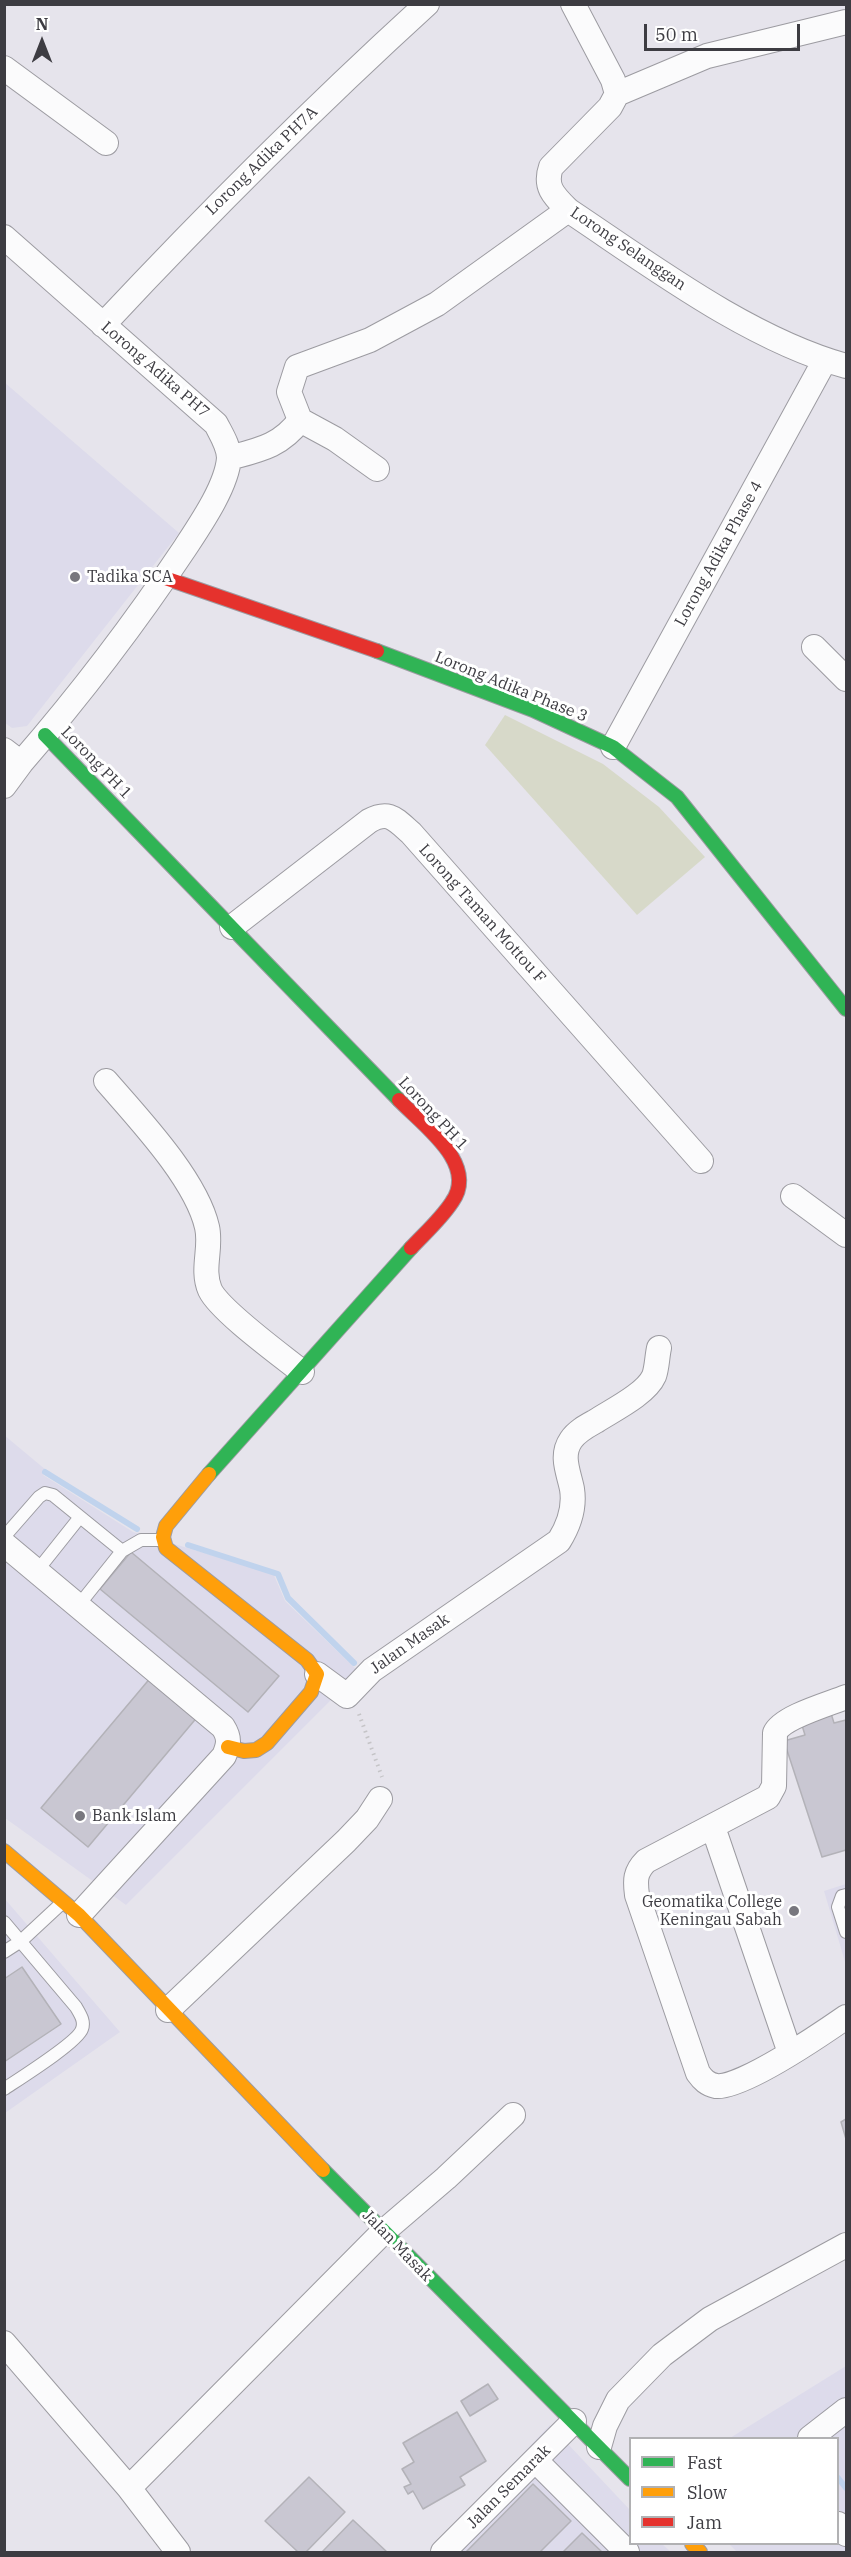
<!DOCTYPE html>
<html>
<head>
<meta charset="utf-8">
<style>
  body { margin:0 }
  #map { position:relative; width:851px; height:2557px; overflow:hidden; background:#e6e4ec; font-family:"IBM Plex Serif",serif }
  canvas { display:block }
  .frame { position:absolute; inset:0; border:6px solid #3d3c42; pointer-events:none }
  .legend { position:absolute; left:629px; top:2437px; width:210px; height:108px; box-sizing:border-box; background:#fff; border:2px solid #b1b1b3; margin:0; padding:8px 10px; list-style:none; font-size:18px; color:#3d3c42 }
  .legend li { display:flex; align-items:center; gap:12px; height:30px }
  .legend b { width:30px; border:2px solid #b1b1b3 }
  .north { position:absolute; left:12px; top:12px; width:60px; height:60px; -webkit-text-stroke:4px #fff; paint-order:stroke; rotate:0deg; font-size:16px; font-weight:700; line-height:24px; text-align:center; color:#3d3c42 }
  .north::after { content:''; display:block; margin:auto; width:21px; height:27px; background:#3d3c42; clip-path:polygon(50% 0,100% 100%,50% 72%,0 100%) }
  .scale { position:absolute; left:644px; top:24px; width:156px; height:27px; box-sizing:border-box; border:3px solid #3d3c42; border-top:0; padding-left:8px; font-size:18px; line-height:21px; white-space:nowrap; color:#3d3c42; -webkit-text-stroke:4px #fff; paint-order:stroke }
</style>
</head>
<body>
<div id="map">
<canvas width="851" height="2557"></canvas>
<div class="frame"></div>
<ul class="legend">
<li><b style="height:8px;background:#30b455"></b>Fast</li>
<li><b style="height:8px;background:#ff9f0a"></b>Slow</li>
<li><b style="height:8px;background:#e5322d"></b>Jam</li>
</ul>
<div class="north">N</div>
<div class="scale">50 m</div>
</div>
<script>
const c = document.querySelector('canvas').getContext('2d');
c.lineJoin = 'round';
function fillPath(path, color) { c.fillStyle = color; c.fill(path, 'evenodd'); }
function stroke(path, color, width, dash) { c.strokeStyle = color; c.lineWidth = width; c.lineCap = dash ? 'butt' : 'round'; c.setLineDash(dash || []); c.stroke(path); }
function write(font, color, halo, rows, align = 'center') {
  c.font = font + ' "IBM Plex Serif",serif'; c.lineWidth = 6; c.setLineDash([]); c.textBaseline = 'middle'; c.strokeStyle = halo; c.fillStyle = color; for (const [text, x, y, turn = 0] of rows) {
    c.save(); c.translate(x, y); c.rotate((+turn || 0) * Math.PI / 180); c.textAlign = isNaN(turn) ? turn : align; if (halo) c.strokeText(text, 0, 0); c.fillText(text, 0, 0); c.restore();
  }
}
const built = new Path2D(`
  M4 382 179 533 27 726 12 728 4 722Z
  M4 1435 46 1470 43 1475 133 1532 273 1573 285 1601 359 1672 126 1905 5 1818Z
  M846 1884V1965L824 1891Z
  M4 1898 120 2032 5 2113H4Z
  M846 2366V2552H737L729 2544H838V2438H730Z
  M550 2425 630 2510V2544H662L671 2552H429Z`);
const green = new Path2D(`
  M505 715 603 764 659 807 705 857 637 915 485 745Z`);
const stream = new Path2D(`
  M45 1472 137 1529
  M188 1545 278 1574 288 1598 354 1663
  M838 2478 846 2488`);
const building = new Path2D(`
  M131 1552 279 1676 248 1712 100 1589Z
  M152 1676 199 1715 88 1847 41 1808Z
  M830 1710 834 1723 846 1720V1850L822 1857 784 1741 805 1735 800 1719Z
  M22 1967 61 2024 4 2062V1979Z
  M846 2119V2139L841 2122Z
  M488 2384 498 2399 470 2416 461 2401Z
  M457 2412 486 2461 460 2477 465 2485 423 2509 413 2491 408 2494 404 2487 411 2484 402 2469 414 2462 403 2443Z
  M309 2477 345 2512 306 2552H298L265 2521Z
  M533 2484 571 2521 540 2552H466Z
  M353 2520 387 2552H322Z
  M582 2533 602 2552H563Z`);
const path = new Path2D(`
  M359 1714 382 1777`);
const lane = new Path2D(`
  M4 1537 39 1497 45 1493 53 1495 122 1551
  M37 1571 80 1517
  M78 1606 122 1551 141 1540H161
  M846 1895 842 1896 838 1907 846 1932
  M4 1922 76 2007C80 2014 85 2021 82 2029 78 2042 19 2079 4 2089
  M4 1952 21 1941 63 1902`);
const street = new Path2D(`
  M573 4 613 80 617 94 610 107 551 167C544 187 554 196 568 210 652 266 749 339 846 366
  M4 68 106 143
  M617 94 707 56 846 22
  M4 237 216 424C221 434 229 446 229 458 227 486 200 525 185 548 135 623 80 695 21 763
  M103 325C207 214 314 107 427 4
  M229 458C259 450 281 446 300 420
  M377 469 335 439 300 420 289 392 297 367 370 340 437 304 568 210
  M814 647 846 679
  M613 747 825 360
  M4 750 21 763 4 786
  M232 927 369 821C389 810 395 819 411 833L701 1161
  M106 1081C138 1118 196 1179 207 1227 212 1248 201 1269 210 1290 220 1311 281 1355 302 1372
  M793 1196 846 1235
  M4 1544 223 1727C230 1738 229 1744 224 1756L79 1915
  M317 1674 347 1696 372 1670 559 1541C569 1525 575 1508 572 1489 569 1473 560 1456 571 1440 577 1431 587 1426 596 1421 613 1410 646 1394 654 1376 657 1368 657 1357 659 1348
  M846 1697C829 1704 782 1717 775 1733L774 1786 768 1797 646 1861C635 1872 635 1880 637 1895L698 2073C703 2080 707 2084 716 2086 741 2089 823 2033 846 2017
  M713 1827 790 2053
  M168 2010 346 1841 367 1819 380 1799
  M4 2343 129 2488 178 2552
  M810 2438 846 2410
  M599 2447 605 2426 618 2400 662 2355 710 2319 846 2245
  M535 2460 627 2552
  M129 2488 383 2232 446 2178 513 2115
  M838 2524 846 2534
  M443 2552 574 2421`);
const fast = new Path2D(`
  M377 651 533 710 613 747 677 797 846 1009
  M45 735 399 1100
  M209 1474 411 1248
  M323 2170 630 2479`);
const slow = new Path2D(`
  M209 1474 166 1526 163 1537 166 1548 307 1660 317 1674 311 1692 267 1743 256 1750 244 1751 228 1747
  M4 1851 79 1915 323 2170
  M692 2544 700 2552`);
const jam = new Path2D(`
  M165 578 377 651
  M399 1100C423 1125 479 1164 452 1202 441 1219 425 1233 411 1248`);
const markers = [
  [75,577,6,"#78777e"],
  [80,1816,6,"#78777e"],
  [794,1911,6,"#78777e"]
];
const streetNames = [
  ["Lorong Adika PH7A",262,161,-44],
  ["Lorong Selanggan",628,249,34],
  ["Lorong Adika PH7",155,370,41],
  ["Lorong Adika Phase 4",719,554,-61],
  ["Lorong Adika Phase 3",511,687,22],
  ["Lorong PH 1",96,763,46],
  ["Lorong Taman Mottou F",482,914,48],
  ["Lorong PH 1",433,1114,47],
  ["Jalan Masak",410,1644,-35],
  ["Jalan Masak",397,2246,46],
  ["Jalan Semarak",509,2487,-45]
];
const poiNames = [
  ["Tadika SCA",87,577],
  ["Bank Islam",92,1816],
  ["Geomatika College",782,1902,"right"],
  ["Keningau Sabah",782,1920,"right"]
];
fillPath(built, '#dddbeb');
fillPath(green, '#d7d9c9');
stroke(stream, '#c0d3ed', 6);
fillPath(building, '#c9c7d2');
stroke(building, '#b3b2b8', 1.5);
stroke(lane, '#9c9ba1', 14);
stroke(street, '#9c9ba1', 26);
stroke(fast, '#9c9ba1', 16);
stroke(slow, '#9c9ba1', 16);
stroke(jam, '#9c9ba1', 16);
stroke(path, '#c5c4c7', 4, [1.5, 4.5]);
stroke(lane, '#fbfbfc', 12);
stroke(street, '#fbfbfc', 24);
stroke(fast, '#30b455', 14);
stroke(slow, '#ff9f0a', 14);
stroke(jam, '#e5322d', 14);
for (const [x, y, r, color] of markers) { const dot = new Path2D(); dot.arc(x, y, r, 0, 2 * Math.PI); c.fillStyle = color; c.fill(dot); stroke(dot, '#fff', 2); }
write('16px', '#3d3c42', '#fff', streetNames);
write('16px', '#3d3c42', '#fff', poiNames, 'left');
</script>
</body>
</html>
